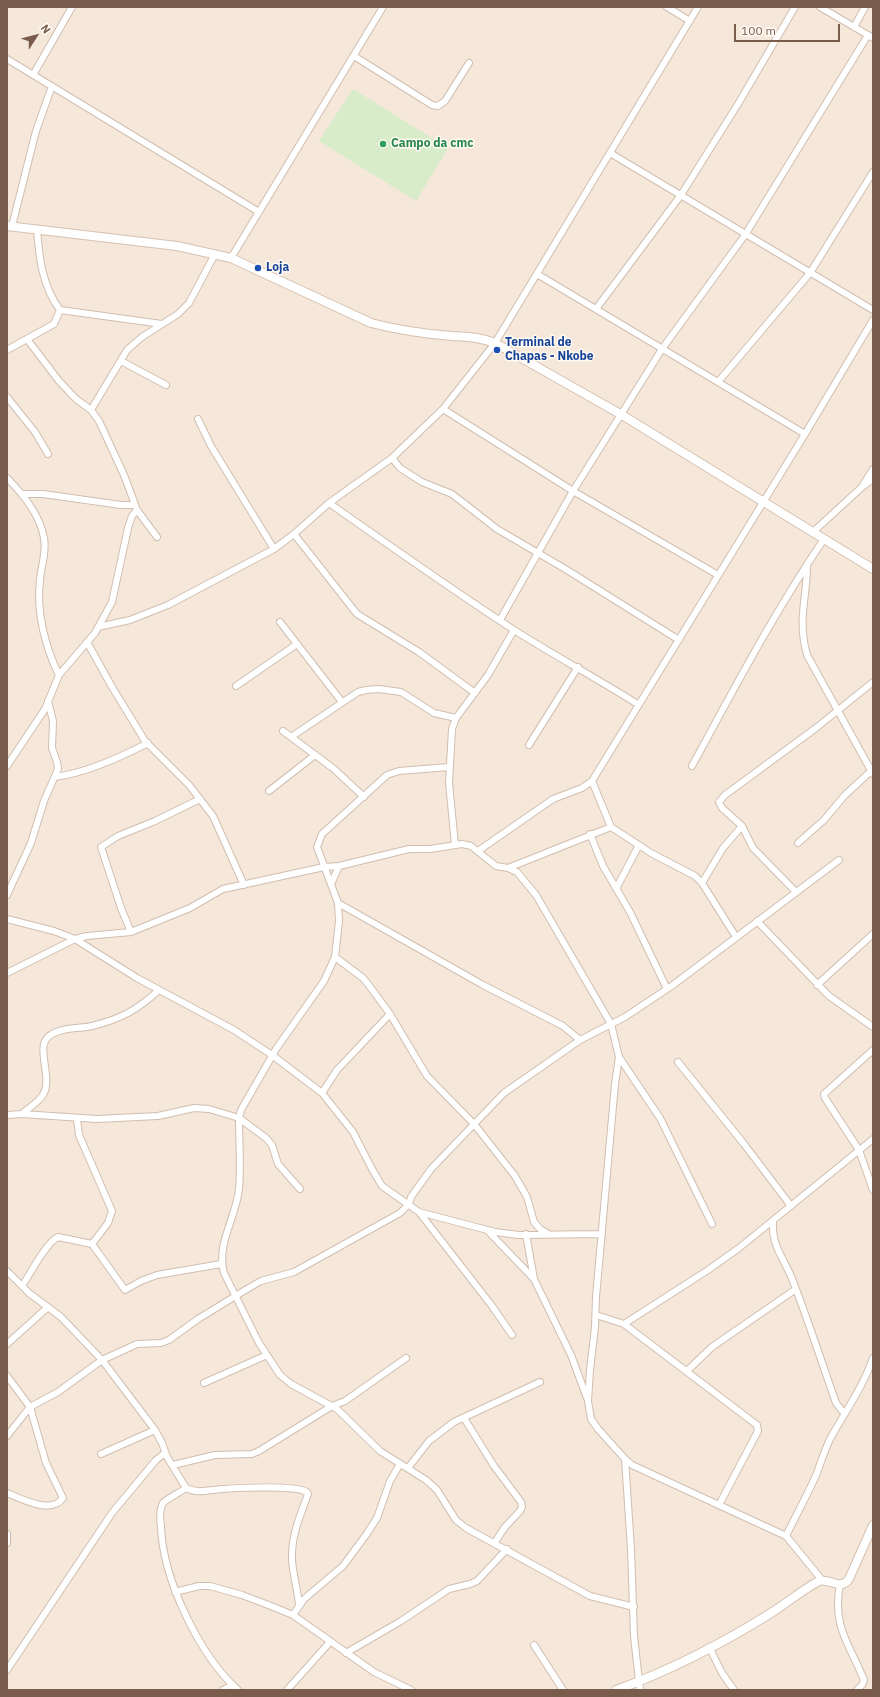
<!DOCTYPE html>
<html>
<head>
<meta charset="utf-8">
<style>
  body { margin:0 }
  #map { position:relative; width:880px; height:1697px; overflow:hidden; background:#fdf6ec; font-family:"IBM Plex Sans",sans-serif }
  canvas { display:block }
  .frame { position:absolute; inset:0; border:8px solid #7a5c4d; pointer-events:none }
  .north { position:absolute; left:16px; top:16px; width:40px; height:40px; -webkit-text-stroke:3px #fffaf3; paint-order:stroke; rotate:54deg; font-size:11px; font-weight:700; line-height:16px; text-align:center; color:#7a5c4d }
  .north::after { content:''; display:block; margin:auto; width:14px; height:18px; background:#7a5c4d; clip-path:polygon(50% 0,100% 100%,50% 72%,0 100%) }
  .scale { position:absolute; left:734px; top:24px; width:106px; height:18px; box-sizing:border-box; border:2px solid #7a5c4d; border-top:0; padding-left:5px; font-size:12px; line-height:14px; white-space:nowrap; color:#7a5c4d; -webkit-text-stroke:3px #fffaf3; paint-order:stroke }
</style>
</head>
<body>
<div id="map">
<canvas width="880" height="1697"></canvas>
<div class="frame"></div>
<div class="north">N</div>
<div class="scale">100 m</div>
</div>
<script>
const c = document.querySelector('canvas').getContext('2d');
c.lineJoin = 'round';
function fillPath(path, color) { c.fillStyle = color; c.fill(path, 'evenodd'); }
function stroke(path, color, width, dash) { c.strokeStyle = color; c.lineWidth = width; c.lineCap = dash ? 'butt' : 'round'; c.setLineDash(dash || []); c.stroke(path); }
function write(font, color, halo, rows, align = 'center') {
  c.font = font + ' "IBM Plex Sans",sans-serif'; c.lineWidth = 3; c.setLineDash([]); c.textBaseline = 'middle'; c.strokeStyle = halo; c.fillStyle = color; for (const [text, x, y, turn = 0] of rows) {
    c.save(); c.translate(x, y); c.rotate((+turn || 0) * Math.PI / 180); c.textAlign = isNaN(turn) ? turn : align; if (halo) c.strokeText(text, 0, 0); c.fillText(text, 0, 0); c.restore();
  }
}
const residential = new Path2D(`
  M7 7H873V1690H7Z`);
const green = new Path2D(`
  M353 89 448 148 416 201 319 141Z`);
const street = new Path2D(`
  M667 7 690 21
  M820 7 873 38
  M854 27 865 7
  M354 56 432 105 438 106 445 101 469 63
  M7 59 259 212
  M33 75 72 7
  M610 153 873 310
  M12 226 36 131 52 86
  M37 229C39 257 42 286 60 310L162 324
  M231 258 383 7
  M537 274 805 434
  M596 309 681 195 738 104 795 7
  M27 339 59 381 76 399 91 410 99 421 124 475 137 510 157 537
  M7 350 54 324 60 310
  M121 361 166 385
  M718 382 810 273 873 172
  M7 397 35 432 48 454
  M443 409 573 491 718 575
  M91 410 127 350 142 337 178 314 189 303 215 254
  M198 419 211 446 274 549
  M392 458 400 468 422 482 452 494 497 529 567 570 679 640
  M7 478C23 494 40 515 44 538 47 552 41 566 40 580 36 611 45 647 59 675
  M863 485 873 469
  M22 494H43L121 505H134
  M329 503C390 546 451 589 514 630 555 656 598 679 639 705
  M813 532 862 487 873 479
  M294 534 357 614 419 652 475 693
  M807 565C807 599 797 619 807 655L873 774
  M500 620 573 491 662 349 745 235 868 35
  M280 622 342 702
  M98 627 130 620 168 605 274 549 294 534 329 503 392 458 443 409 495 343 698 7
  M87 642 112 687 145 741 189 785 213 816 244 885
  M236 686 297 644
  M283 731 334 769 364 797
  M291 737 358 692 366 690 379 689 401 692 434 713 456 718
  M529 745 578 667
  M7 766 45 709 59 675 95 633 112 602 128 528 132 516 137 510
  M692 766C734 689 775 611 824 539
  M449 767 399 771 387 775 322 834 317 847 338 903 339 921 335 957 324 981 276 1049 241 1110 239 1118C239 1141 241 1166 239 1189 236 1218 216 1244 224 1273L259 1343 280 1375 291 1384 337 1409 380 1451 426 1480 437 1490 456 1520 466 1528 590 1596 634 1607
  M55 777C86 773 119 758 148 743
  M592 781 611 827 651 853 695 876 702 883 736 937
  M269 791 315 755
  M590 834 603 866 630 912 667 989
  M798 843 824 820 845 795 871 771
  M455 845 449 783 452 729 456 718 488 675 514 630
  M478 851 553 799 582 788 592 781 805 434 873 320
  M508 868 611 827
  M332 882 339 866
  M702 883 723 848 742 826
  M617 887 639 845
  M796 892 753 848 742 826 722 808 719 802 725 795 816 728 873 682
  M7 895 31 843 44 801 58 769 57 762 52 748 53 721 48 701
  M338 903 483 985 563 1026 580 1040
  M7 919 54 931 75 939 137 978 234 1030 272 1055 322 1093 353 1132 372 1169 382 1186 419 1212 495 1232 519 1235 602 1234
  M757 921 829 996 873 1027
  M131 932 121 908 101 847 118 836 155 821 200 799
  M335 957 363 978 368 984 390 1014 427 1076 474 1124 515 1176 527 1197 534 1222 540 1229 547 1233
  M7 973 75 939 87 936 131 932 190 908 223 889 324 867 339 866 409 849H430L462 844 471 846 496 866 508 868 517 872 536 895 611 1024 619 1057 615 1084 596 1297 595 1327 590 1370 588 1401 591 1419 598 1429 625 1459 632 1465 786 1536 822 1580
  M817 985 873 934
  M873 1050 824 1094 825 1098 859 1150 873 1190
  M619 1057 660 1118 712 1224
  M678 1062 744 1144 791 1206
  M322 1093 337 1070 390 1014
  M22 1114C29 1107 40 1102 44 1093 52 1076 36 1048 48 1037 59 1027 79 1029 92 1026 121 1019 137 1010 159 990
  M7 1115 22 1114 97 1119 158 1116 194 1108 209 1109 239 1118 266 1138 272 1145 278 1164 300 1189
  M77 1119 79 1135 112 1211 108 1223 92 1244
  M419 1212 492 1306 512 1335
  M773 1221C771 1248 786 1260 794 1284 809 1323 822 1363 836 1403L844 1413
  M487 1230 534 1279 571 1355 587 1398
  M526 1234 534 1279
  M7 1271 29 1293 61 1317 102 1360 155 1430 162 1443 167 1457 186 1488
  M22 1286C31 1273 45 1244 58 1237L92 1244 125 1290 141 1281 157 1275 221 1264
  M596 1315 624 1324 757 1425 758 1431 719 1505
  M624 1324 708 1270 739 1248 873 1139
  M7 1344 48 1307
  M687 1371 712 1347 796 1289
  M7 1376 30 1407 46 1463 63 1498C51 1515 22 1499 7 1493
  M204 1383 267 1355
  M464 1418 494 1466 521 1502 522 1507 520 1511 505 1527 495 1542
  M7 1436 30 1407 58 1392 102 1360 137 1344 161 1343 169 1340 198 1319 247 1289 261 1281 294 1272 400 1213 409 1204 411 1197 431 1169 504 1093 580 1040 625 1017 673 985 839 860
  M101 1454 155 1430
  M625 1459 631 1549 634 1636 640 1690
  M173 1465 215 1455 252 1454 259 1451 332 1406 345 1401 406 1358
  M408 1468 429 1441 454 1422 540 1382
  M7 1534V1543
  M786 1536C796 1515 808 1494 817 1473 821 1461 825 1450 830 1439 845 1412 863 1387 873 1358
  M840 1584C832 1627 849 1643 864 1680L862 1685 857 1690
  M175 1592 199 1586H210L242 1595 271 1606 293 1615 374 1672 411 1690
  M293 1615 304 1599 343 1566 366 1535 377 1518 390 1481 400 1464
  M534 1645 563 1690
  M709 1647 722 1673 734 1690
  M346 1653 401 1621 449 1589 470 1584 477 1581 507 1549
  M7 1670 112 1513 156 1460 165 1453
  M223 1690 232 1685
  M238 1690C199 1655 163 1579 161 1527 160 1520 159 1510 163 1503 166 1499 181 1492 186 1488 197 1494 209 1490 222 1489 238 1488 294 1485 307 1492L308 1494C300 1516 291 1536 292 1560 293 1575 298 1591 299 1606
  M287 1690 330 1642`);
const secondary = new Path2D(`
  M7 226 177 246 231 258 371 323C398 330 425 334 452 336 467 337 480 337 495 343L622 415 873 569
  M616 1690C669 1671 723 1643 771 1613 787 1603 802 1590 819 1581 830 1578 841 1591 849 1579L873 1525`);
const markers = [
  [383,144,4,"#2e9e5b"],
  [258,268,4,"#1a4fb4"],
  [497,350,4,"#1a4fb4"]
];
const leisureNames = [
  ["Campo da cmc",391,144]
];
const transitNames = [
  ["Loja",266,268],
  ["Terminal de",505,343],
  ["Chapas - Nkobe",505,357]
];
fillPath(residential, '#f5e8da');
fillPath(green, '#d8ecc9');
stroke(street, '#d1beb0', 8);
stroke(secondary, '#d6c0b0', 10);
stroke(street, '#fff', 6);
stroke(secondary, '#fff', 8);
for (const [x, y, r, color] of markers) { const dot = new Path2D(); dot.arc(x, y, r, 0, 2 * Math.PI); c.fillStyle = color; c.fill(dot); stroke(dot, '#fffaf3', 1.5); }
write('bold 12px', '#27864d', '#fffaf3', leisureNames, 'left');
write('bold 12px', '#164399', '#fffaf3', transitNames, 'left');
</script>
</body>
</html>
